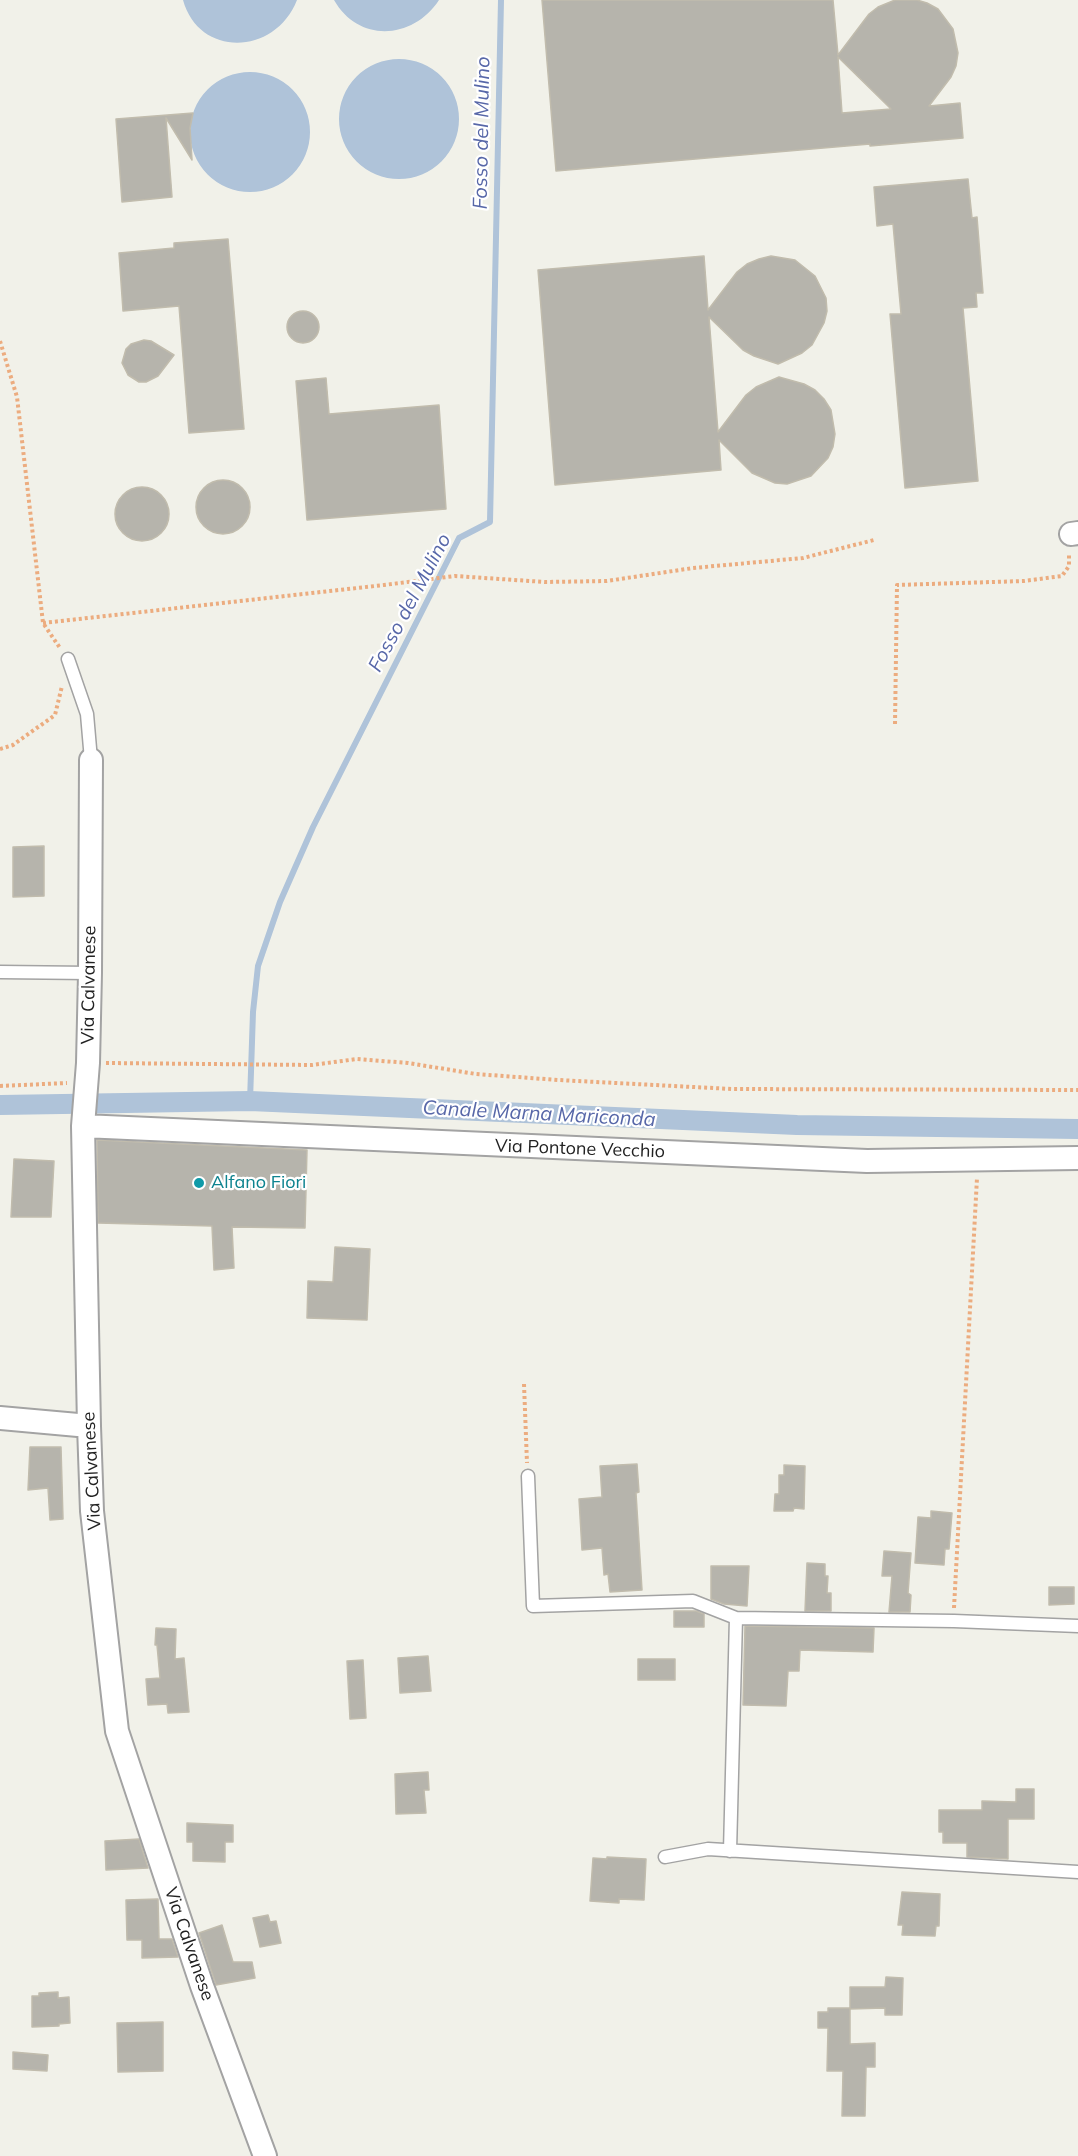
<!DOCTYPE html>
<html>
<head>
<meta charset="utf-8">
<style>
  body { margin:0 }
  canvas { display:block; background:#f1f1e9 }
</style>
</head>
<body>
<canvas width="1078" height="2156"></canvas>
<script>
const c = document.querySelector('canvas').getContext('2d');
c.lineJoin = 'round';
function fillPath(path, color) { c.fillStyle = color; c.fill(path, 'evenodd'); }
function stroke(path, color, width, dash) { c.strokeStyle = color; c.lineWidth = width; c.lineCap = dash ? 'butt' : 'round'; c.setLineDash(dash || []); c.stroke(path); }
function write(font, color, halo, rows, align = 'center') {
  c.font = font + ' Mulish,sans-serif'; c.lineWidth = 4.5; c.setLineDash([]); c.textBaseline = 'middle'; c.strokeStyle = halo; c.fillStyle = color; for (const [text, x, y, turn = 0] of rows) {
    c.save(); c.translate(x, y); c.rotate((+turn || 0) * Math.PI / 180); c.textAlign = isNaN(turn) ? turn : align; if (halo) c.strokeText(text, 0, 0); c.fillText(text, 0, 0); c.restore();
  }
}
const water = new Path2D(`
  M183 0H297C275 56 199 58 183 0Z
  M334 0H439C414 39 359 44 334 0Z
  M339 119a60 60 0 1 1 120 0a60 60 0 1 1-120 0Z
  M190 132a60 60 0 1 1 120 0a60 60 0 1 1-120 0Z`);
const stream = new Path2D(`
  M250 1101 253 1012 258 966 280 902 313 827 459 538 490 522 501 0`);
const canal = new Path2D(`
  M0 1105 250 1101 797 1125 1078 1129`);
const building = new Path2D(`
  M542 0H833L838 55 869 14 878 7 895 0H917L927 3 938 9 953 29 958 53 956 66 951 77 929 106 960 103 963 138 870 146V144L556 171ZM838 57 891 109 842 113Z
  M193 113 190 128 192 160 166 118 172 197 122 202 116 119Z
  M968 179 972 218 977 217 983 293H976L977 307 963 308 978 481 905 488 890 314H901L893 224 877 226 874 187Z
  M228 239 244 429 189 433 179 306 123 311 119 253 174 248V243Z
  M704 256 708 310 737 272 747 264 759 259 771 256 795 260 815 276 826 298 827 311 824 323 812 345 802 353 778 364 754 356 743 350 709 317 718 432 746 395 756 387 779 377 804 384 815 390 824 399 831 410 835 434 833 447 828 458 811 476 787 484 775 483 752 473 719 440 721 470 555 485 538 270Z
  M287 327a16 16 0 1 1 32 0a16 16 0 1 1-32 0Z
  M144 340 151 341 174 355 158 376 146 382H139L128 375 122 363 126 349 131 344Z
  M326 378 329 414 439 405 446 509 307 520 296 381Z
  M196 507a27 27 0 1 1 54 0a27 27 0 1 1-54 0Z
  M115 514a27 27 0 1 1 54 0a27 27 0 1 1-54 0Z
  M44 846V896L13 897V847Z
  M97 1140 307 1150 305 1228 232 1227 234 1268 214 1270 212 1226 98 1223Z
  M14 1159 54 1161 51 1217H11Z
  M335 1247 370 1249 367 1320 307 1318 308 1281 333 1282Z
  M30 1447H61L63 1519 50 1520 48 1488 28 1490Z
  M637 1464 639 1492 636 1493 642 1590 610 1592 608 1574 604 1575 602 1548 582 1550 579 1499 602 1497 600 1466Z
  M784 1465 805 1466 804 1509 794 1508 793 1511H774L775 1494H779V1475H784Z
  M931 1511 952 1513 949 1549H945L944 1565 915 1563 918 1517 931 1518Z
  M884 1551 911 1553 908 1593 911 1595 910 1612H889L892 1576H882Z
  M807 1563 825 1564V1576H828L827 1593H831V1611H805Z
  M711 1566H749L747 1606 724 1604 711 1599Z
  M1049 1587H1074V1604L1049 1605Z
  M674 1611H696L704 1614V1627H674Z
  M745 1626 874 1628 873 1652 800 1650 799 1671H788L786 1706 743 1705Z
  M156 1628 176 1629 175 1659 184 1658 189 1712 168 1713 167 1704 148 1705 146 1679 160 1678 157 1645H155Z
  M428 1656 431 1691 400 1693 398 1658Z
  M638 1659H675V1680H638Z
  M363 1660 366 1718 350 1719 347 1661Z
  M428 1772 429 1790H424L426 1813 396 1814 395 1774Z
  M1016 1789H1034V1819H1008V1859L967 1857V1843H943V1832H939V1810H982V1801L1016 1802Z
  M187 1823 233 1825V1842H225V1862L193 1861V1842H187Z
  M139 1839 148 1868 106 1870 105 1841Z
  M607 1857 646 1859 644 1900 619 1899V1903L590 1901 593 1858 607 1859Z
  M902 1892 940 1894 939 1926H936L935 1936 902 1935 903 1925H898Z
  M158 1899 159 1939H172L178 1957 142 1958V1940H127L126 1900Z
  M268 1915 270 1922 276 1921 281 1943 260 1947 253 1918Z
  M222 1925 233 1962H252L255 1978 216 1985 199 1933Z
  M886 1977 903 1978 902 2015H885V2008L850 2009V2044L875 2043V2067H866L865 2116H842L843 2071H827L828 2028H818V2012H828V2008H850V1987H885Z
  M58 1992V1998L69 1997 70 2023 59 2024V2026L32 2027V1996H39V1993Z
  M163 2022V2071L118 2072 117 2023Z
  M13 2052 48 2055 47 2071 13 2069Z`);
const path = new Path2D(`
  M0 341 17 397 43 623 60 648
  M43 623 384 585 455 576 545 582 607 581 693 568 803 558 874 540
  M895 724 897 585 1024 581 1062 576 1069 566V553
  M0 749 13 745 55 715 62 686
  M106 1063 312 1065 357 1059 408 1063 476 1074 558 1080 732 1089 1078 1090
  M0 1086 67 1083
  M524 1384 527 1463
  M954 1608 977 1178`);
const service = new Path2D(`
  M68 659 87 714 91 760
  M0 972 90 973
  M528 1476 533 1606 693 1601 736 1618 730 1851
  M736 1618 954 1621 1078 1626
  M665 1857 708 1849 1078 1872`);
const minor = new Path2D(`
  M1071 534 1078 533
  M91 760 90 973 88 1063 83 1126 89 1426 92 1511 117 1731 202 1986 265 2156
  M83 1126 867 1161 1078 1158
  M0 1418 89 1426`);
const markers = [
  [199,1183,6,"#0f9aa8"]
];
const streetNames = [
  ["Via Calvanese",89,985,-89],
  ["Via Pontone Vecchio",580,1149,2],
  ["Via Calvanese",92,1471,-93],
  ["Via Calvanese",189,1944,71]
];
const cultureNames = [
  ["Alfano Fiori",211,1183]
];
const waterNames = [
  ["Fosso del Mulino",482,133,-89],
  ["Fosso del Mulino",410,603,-62],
  ["Canale Marna Mariconda",539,1114,3]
];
fillPath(water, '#afc3d9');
stroke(stream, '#afc3d9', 6);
stroke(canal, '#afc3d9', 20);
fillPath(building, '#b6b4ac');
stroke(building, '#c1bcad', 1.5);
stroke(service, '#a3a3a3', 15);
stroke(minor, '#a3a3a3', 26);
stroke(path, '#ecac7f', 4, [3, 3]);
stroke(service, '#fff', 12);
stroke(minor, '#fff', 22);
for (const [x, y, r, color] of markers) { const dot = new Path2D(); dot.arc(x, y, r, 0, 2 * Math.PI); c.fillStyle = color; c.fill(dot); stroke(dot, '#fff', 2); }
write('18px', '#222', '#fff', streetNames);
write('18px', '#0d838f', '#fff', cultureNames, 'left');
write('italic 20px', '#5767a8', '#fff', waterNames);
</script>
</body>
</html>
